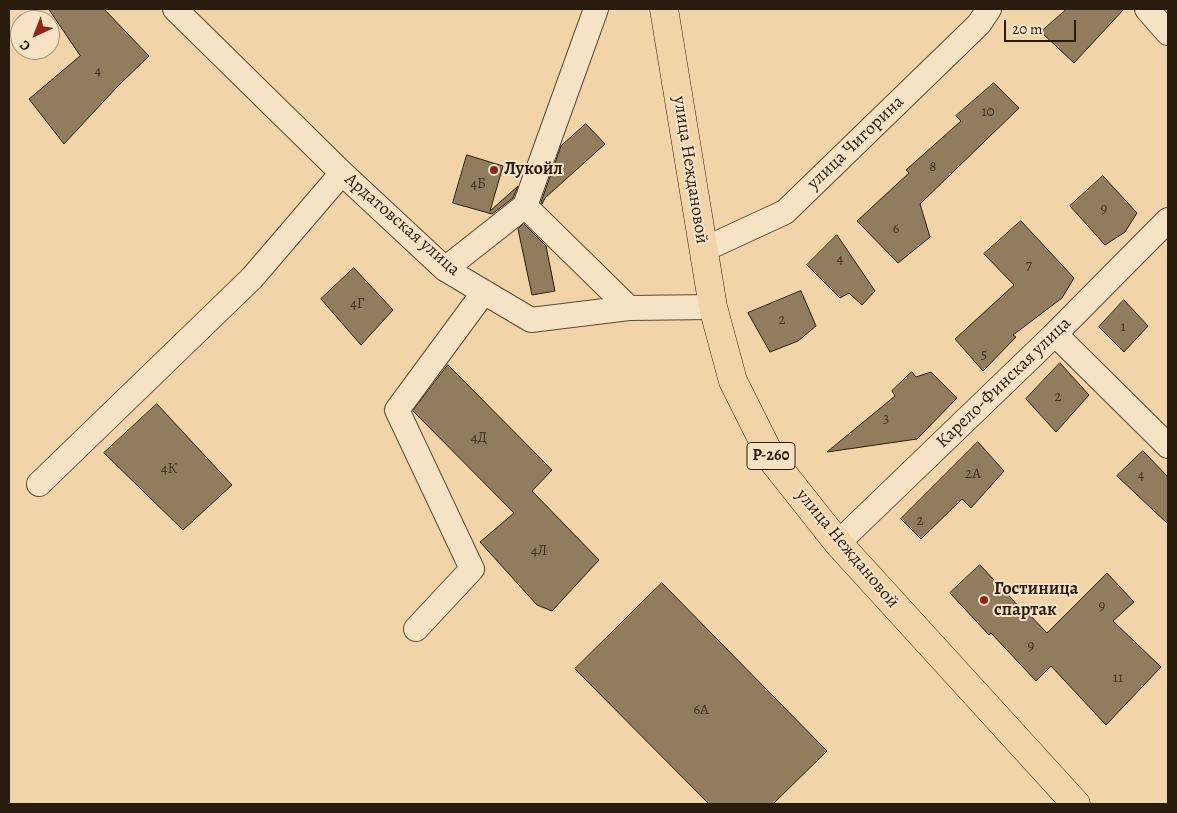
<!DOCTYPE html>
<html>
<head>
<meta charset="utf-8">
<style>
  body { margin:0 }
  #map { position:relative; width:1177px; height:813px; overflow:hidden; background:#f1d4a7; font-family:Alegreya,serif }
  canvas { display:block }
  .frame { position:absolute; inset:0; border:10px solid #291c0e; pointer-events:none }
  .north { position:absolute; left:10px; top:10px; width:50px; height:50px; box-sizing:border-box; background:#f6e3c6; border:1px solid #a4937c; border-radius:50%; rotate:223deg; font-size:14px; font-weight:700; line-height:20px; text-align:center; color:#291c0e }
  .north::after { content:''; display:block; margin:auto; width:18px; height:22px; background:#8f2418; clip-path:polygon(50% 0,100% 100%,50% 72%,0 100%) }
  .scale { position:absolute; left:1004px; top:20px; width:72px; height:22px; box-sizing:border-box; border:2px solid #291c0e; border-top:0; padding-left:6px; font-size:15px; line-height:18px; white-space:nowrap; color:#291c0e; -webkit-text-stroke:4px #f6e3c6; paint-order:stroke }
</style>
</head>
<body>
<div id="map">
<canvas width="1177" height="813"></canvas>
<div class="frame"></div>
<div class="north">С</div>
<div class="scale">20 m</div>
</div>
<script>
const c = document.querySelector('canvas').getContext('2d');
c.lineJoin = 'round';
function fillPath(path, color) { c.fillStyle = color; c.fill(path, 'evenodd'); }
function stroke(path, color, width, dash) { c.strokeStyle = color; c.lineWidth = width; c.lineCap = dash ? 'butt' : 'round'; c.setLineDash(dash || []); c.stroke(path); }
function write(font, color, halo, rows, align = 'center') {
  c.font = font + ' Alegreya,serif'; c.lineWidth = 4; c.setLineDash([]); c.textBaseline = 'middle'; c.strokeStyle = halo; c.fillStyle = color; for (const [text, x, y, turn = 0] of rows) {
    c.save(); c.translate(x, y); c.rotate((+turn || 0) * Math.PI / 180); c.textAlign = isNaN(turn) ? turn : align; if (halo) c.strokeText(text, 0, 0); c.fillText(text, 0, 0); c.restore();
  }
}
const building = new Path2D(`
  M49 9H104L149 56 118 86 64 144 29 99 80 56Z
  M1067 9H1124L1074 63 1041 32Z
  M994 83 1019 108 920 204 930 237 898 263 857 221 909 173 906 170 961 121 956 116Z
  M586 124 605 144 545 198 542 204 541 202 561 146Z
  M467 155 503 166 490 211 518 186 513 198 492 214 453 203Z
  M1103 176 1137 213 1125 232 1105 245 1070 206Z
  M1021 221 1074 278 1062 298 1013 335 1016 337 983 371 955 339 1014 285 984 254Z
  M524 224 546 246 555 291 532 295 518 229Z
  M837 235 875 291 862 305 849 293 840 298 807 265Z
  M354 268 393 310 361 345 321 299Z
  M801 291 816 326 798 341 770 352 748 313Z
  M1124 300 1148 326 1124 352 1099 327Z
  M1060 363 1089 395 1056 432 1026 399Z
  M448 365 552 470 532 491 599 560 552 611 537 605 480 542 514 513 413 411Z
  M912 372 916 377 931 372 957 398 917 439 827 452 895 396 892 391Z
  M157 404 232 485 183 530 104 453Z
  M978 442 1004 471 971 508 962 499 921 539 901 519Z
  M1143 451 1168 477V524L1117 476Z
  M980 565 1025 613 1026 611 1047 633 1107 573 1134 602 1113 621 1161 667 1106 725 1051 666 1036 681 991 633 989 635 950 593Z
  M662 583 827 751 773 804H709L575 669Z`);
const minor = new Path2D(`
  M175 9 342 173 445 269 531 320 629 308 713 307
  M1147 9 1168 33
  M525 206 629 308
  M703 250 785 212 979 24 989 9
  M445 269 525 206 596 9
  M1055 334 1168 446
  M39 484 252 278 342 173
  M838 543 1055 334 1168 220
  M416 629 472 569 397 410 484 292`);
const highway = new Path2D(`
  M664 9 713 307 733 381 773 461 838 543 1076 804`);
const markers = [
  [494,170,5,"#8f2418"],
  [984,600,5,"#8f2418"]
];
const numberNames = [
  ["4",98,71],
  ["10",988,112],
  ["8",933,167],
  ["4Б",478,184],
  ["9",1104,209],
  ["6",896,229],
  ["4",840,259],
  ["7",1029,266],
  ["4Г",357,304],
  ["2",782,320],
  ["1",1123,327],
  ["5",984,355],
  ["2",1058,397],
  ["3",886,419],
  ["4Д",479,438],
  ["4К",169,469],
  ["2А",973,474],
  ["4",1141,475],
  ["2",920,521],
  ["4Л",539,551],
  ["9",1102,606],
  ["9",1031,646],
  ["11",1118,678],
  ["6А",701,710]
];
const shields = [
  [771,456,48]
];
const shieldNames = [
  ["Р-260",771,456]
];
const streetNames = [
  ["улица Чигорина",856,143,-44],
  ["улица Неждановой",690,170,81],
  ["Ардатовская улица",402,225,41],
  ["Карело-Финская улица",1004,383,-44],
  ["улица Неждановой",847,549,50]
];
const poiNames = [
  ["Лукойл",504,170],
  ["Гостиница",994,590],
  ["спартак",994,611]
];
fillPath(building, '#917c5e');
stroke(building, '#291c0e', 1);
stroke(minor, '#5b4a34', 26);
stroke(highway, '#291c0e', 29);
stroke(minor, '#f6e3c6', 24);
stroke(highway, '#f1d4a7', 28);
for (const [x, y, r, color] of markers) { const dot = new Path2D(); dot.arc(x, y, r, 0, 2 * Math.PI); c.fillStyle = color; c.fill(dot); stroke(dot, '#f6e3c6', 2); }
write('15px', '#433422', null, numberNames);
for (const [x, y, w] of shields) { const box = new Path2D(); box.roundRect(x - w / 2, y - 13.5, w, 27, 4); c.fillStyle = '#f6e3c6'; c.fill(box); stroke(box, '#291c0e', 1); }
write('bold 16px', '#291c0e', null, shieldNames);
write('18px', '#291c0e', '#f6e3c6', streetNames);
write('bold 18px', '#291c0e', '#f6e3c6', poiNames, 'left');
</script>
</body>
</html>
